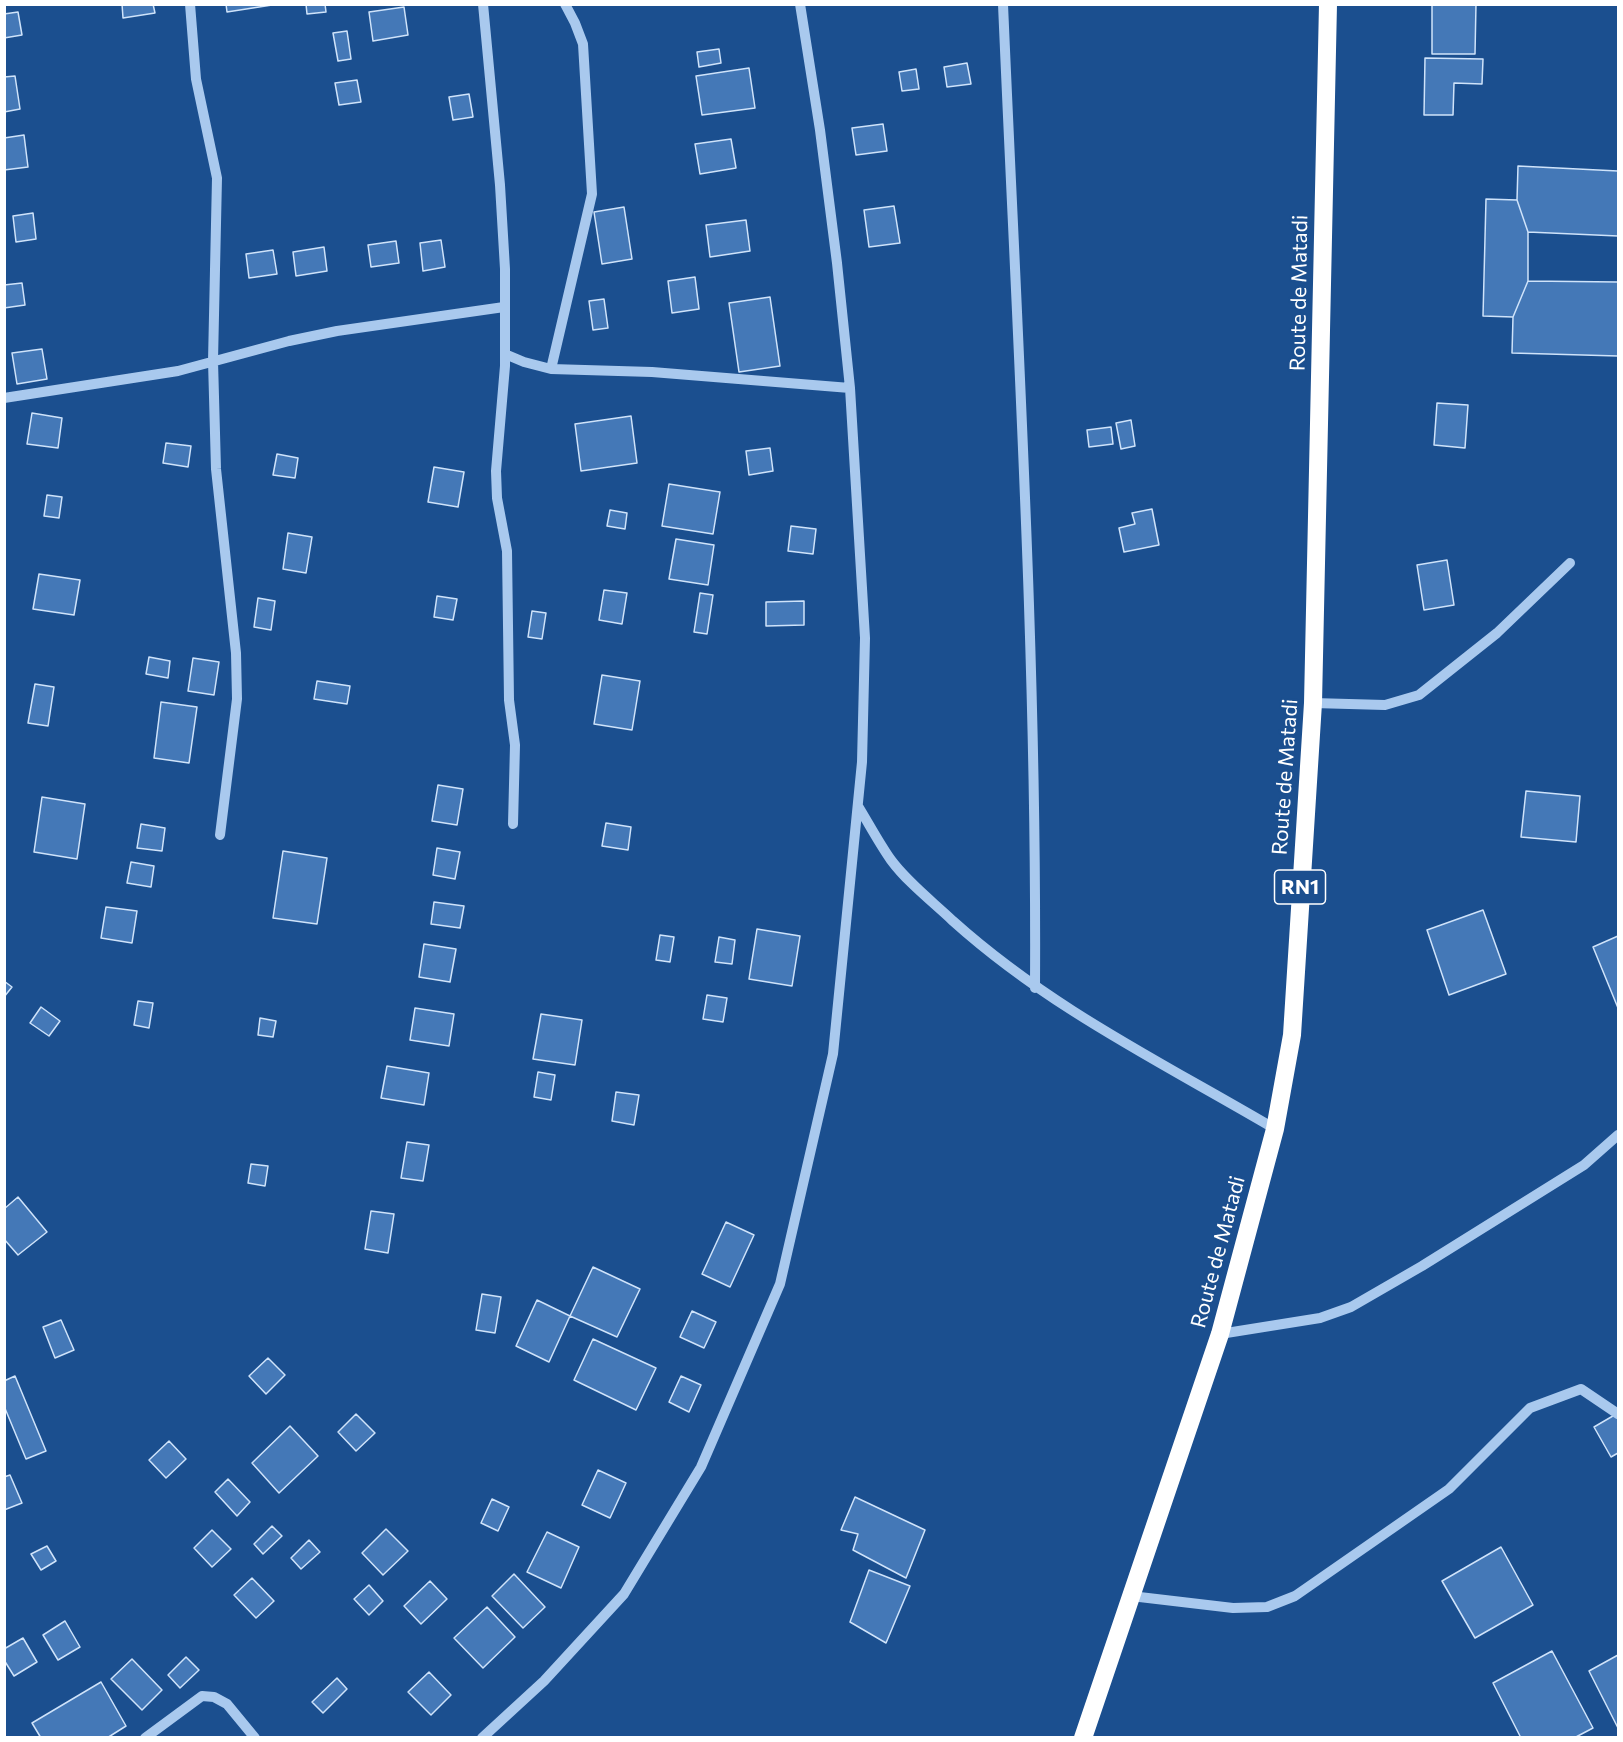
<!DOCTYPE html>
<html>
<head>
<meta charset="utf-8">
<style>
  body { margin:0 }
  #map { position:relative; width:1623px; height:1742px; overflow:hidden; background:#1b4f8f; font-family:Commissioner,sans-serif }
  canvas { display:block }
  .frame { position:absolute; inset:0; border:6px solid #fff; pointer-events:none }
</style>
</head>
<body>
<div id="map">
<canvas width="1623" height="1742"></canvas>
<div class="frame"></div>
</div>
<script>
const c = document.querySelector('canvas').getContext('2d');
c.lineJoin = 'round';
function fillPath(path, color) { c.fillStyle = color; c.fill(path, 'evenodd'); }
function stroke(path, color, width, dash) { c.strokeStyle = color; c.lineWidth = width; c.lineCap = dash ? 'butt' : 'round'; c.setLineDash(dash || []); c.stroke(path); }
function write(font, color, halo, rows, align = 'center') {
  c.font = font + ' Commissioner,sans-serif'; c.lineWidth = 4.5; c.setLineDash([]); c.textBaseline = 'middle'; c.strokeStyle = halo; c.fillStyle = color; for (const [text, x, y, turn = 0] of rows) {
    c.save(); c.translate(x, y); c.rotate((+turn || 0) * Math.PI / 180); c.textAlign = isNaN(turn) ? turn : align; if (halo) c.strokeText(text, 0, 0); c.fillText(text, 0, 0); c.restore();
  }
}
const building = new Path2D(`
  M122 4H153L155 13 123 18Z
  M226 4H272V5L227 12Z
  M306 4H325L326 12 307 14Z
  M1432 4H1476L1475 54H1432Z
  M404 7 408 35 373 41 369 12Z
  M18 12 22 35 4 38V14Z
  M347 31 351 59 338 61 333 33Z
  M719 49 721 63 699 67 697 52Z
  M1425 58 1483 59 1482 84 1454 83 1453 115H1424Z
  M967 63 971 84 947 87 944 67Z
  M749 68 755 108 702 115 696 76Z
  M916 69 919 89 902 91 899 72Z
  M15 76 20 109 4 112V77Z
  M357 80 361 102 339 105 335 83Z
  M469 94 473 117 453 120 449 97Z
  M883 124 887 151 856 155 852 128Z
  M24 135 28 167 4 170V138Z
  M731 139 736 168 700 174 695 144Z
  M1518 166 1618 171V236L1528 232 1517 200Z
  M1486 199 1517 200 1528 232V281L1513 317 1483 316Z
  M894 206 900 243 869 247 864 210Z
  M624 207 632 259 602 264 594 212Z
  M33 213 36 239 16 242 13 216Z
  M746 220 750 251 710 257 706 225Z
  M441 240 445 267 423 271 420 243Z
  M396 241 399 263 371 267 368 245Z
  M324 247 327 271 296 276 293 252Z
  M273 250 277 274 249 278 246 254Z
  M695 277 699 309 672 313 668 281Z
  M1528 281 1618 282V356L1512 353 1513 317Z
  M22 283 25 305 4 308V285Z
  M770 297 780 366 739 372 729 303Z
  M604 299 608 328 593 330 589 301Z
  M42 349 47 379 17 384 12 353Z
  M1437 403 1468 405 1465 448 1434 445Z
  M32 413 62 418 58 448 27 444Z
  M631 416 637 463 581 471 575 424Z
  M1131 420 1135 446 1121 449 1116 423Z
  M1111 427 1113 444 1089 447 1087 430Z
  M166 443 191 446 188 467 163 463Z
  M770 448 773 471 749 475 746 451Z
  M277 454 298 458 295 478 273 475Z
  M434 467 464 472 458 507 428 502Z
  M669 484 720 492 713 534 662 526Z
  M47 495 62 497 59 518 44 516Z
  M1152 509 1159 545 1124 552 1119 528 1135 524 1132 513Z
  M610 510 627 513 625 529 607 526Z
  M791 526 816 529 813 554 788 551Z
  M288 533 312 537 306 573 283 569Z
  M676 539 714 545 708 585 669 579Z
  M1447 560 1454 605 1424 610 1417 565Z
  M39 574 80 580 74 615 33 609Z
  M604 590 627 593 622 624 599 620Z
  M700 593 713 595 707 634 694 632Z
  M437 596 457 599 453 620 434 617Z
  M258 598 275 601 271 630 254 627Z
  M804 601V625L766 626V602Z
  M532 611 546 613 542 639 528 637Z
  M149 657 170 661 168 678 146 674Z
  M193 658 219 662 214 695 188 691Z
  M602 675 640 681 632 730 594 724Z
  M317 681 350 686 347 704 314 699Z
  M35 684 54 687 48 726 28 723Z
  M161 702 197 707 189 763 154 758Z
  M438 785 463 789 457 825 432 821Z
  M1526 791 1580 796 1576 842 1521 837Z
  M42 797 85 804 77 859 34 852Z
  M606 823 631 827 628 850 602 846Z
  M141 824 165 828 162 851 137 848Z
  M437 848 460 852 455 879 433 875Z
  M283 851 327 858 317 924 273 918Z
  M131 862 154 866 151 887 127 883Z
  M434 902 464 906 460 928 431 924Z
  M106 907 137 911 132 943 101 938Z
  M1483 910 1506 974 1449 995 1427 930Z
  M757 929 800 936 792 986 749 979Z
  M660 935 674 937 670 962 656 960Z
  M1618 936V1008L1593 947Z
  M719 937 735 940 732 964 715 962Z
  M424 944 456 949 450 982 419 977Z
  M4 981 12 987 4 997Z
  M707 995 727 998 723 1022 703 1019Z
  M138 1001 153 1003 149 1028 134 1025Z
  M41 1007 60 1021 49 1036 30 1023Z
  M415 1008 454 1014 449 1046 410 1040Z
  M541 1014 582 1020 575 1065 533 1059Z
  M260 1018 276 1021 273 1037 258 1035Z
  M387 1066 429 1073 424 1105 381 1098Z
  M538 1072 555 1075 551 1100 534 1097Z
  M616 1092 639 1095 634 1125 612 1121Z
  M407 1142 429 1145 423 1181 401 1178Z
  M251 1164 268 1166 265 1186 248 1183Z
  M18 1197 47 1232 18 1255 4 1239V1209Z
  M371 1211 394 1214 388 1253 365 1249Z
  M726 1222 754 1235 730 1287 702 1274Z
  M593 1267 640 1289 617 1337 570 1316Z
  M482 1294 501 1297 495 1333 476 1330Z
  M537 1300 570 1316 549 1362 516 1346Z
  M692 1311 716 1322 704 1348 680 1337Z
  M61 1320 74 1350 55 1358 43 1327Z
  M593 1339 656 1368 636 1410 574 1380Z
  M268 1358 285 1375 266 1394 249 1376Z
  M15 1376 46 1451 26 1459 4 1406V1381Z
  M681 1376 701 1385 689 1412 669 1402Z
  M1618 1413V1453L1611 1457 1594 1427Z
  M356 1414 375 1433 356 1451 338 1432Z
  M290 1426 318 1456 279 1493 252 1463Z
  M169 1441 186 1459 166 1478 149 1460Z
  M598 1470 626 1483 610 1518 582 1505Z
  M10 1475 22 1503 4 1510V1477Z
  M228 1479 250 1502 237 1516 215 1492Z
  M855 1497 925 1530 906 1578 853 1550 858 1534 841 1530Z
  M492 1499 509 1507 498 1531 481 1523Z
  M272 1526 282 1536 263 1554 254 1544Z
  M386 1529 408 1551 383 1575 362 1553Z
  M212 1530 231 1549 212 1567 194 1548Z
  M547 1532 579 1547 561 1588 527 1572Z
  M309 1540 320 1552 301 1569 291 1558Z
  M47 1546 56 1561 41 1570 31 1554Z
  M1501 1547 1533 1605 1475 1638 1442 1581Z
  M869 1570 910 1586 886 1643 850 1622Z
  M514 1574 545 1607 523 1628 492 1596Z
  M252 1578 274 1601 256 1618 234 1595Z
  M430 1581 447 1599 421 1624 404 1606Z
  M369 1585 383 1601 369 1615 354 1599Z
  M487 1607 515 1637 483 1668 454 1638Z
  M65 1621 80 1647 58 1660 43 1635Z
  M23 1638 37 1662 14 1676 4 1660V1649Z
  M1552 1651 1593 1728 1574 1738H1521L1493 1683Z
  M1618 1655V1728L1589 1671Z
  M186 1657 199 1670 180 1688 168 1675Z
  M132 1659 162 1690 142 1710 111 1679Z
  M429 1672 451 1695 431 1715 408 1692Z
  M337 1678 347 1689 323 1713 312 1702Z
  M101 1682 126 1726 107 1738H41L32 1723Z`);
const minor = new Path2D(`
  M190 4 196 79 217 178 213 361 216 469 236 653 237 699 220 835
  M483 4 500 185 505 269V366L496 471 497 498 507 551 509 700 515 745 513 824
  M1003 4C1017 332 1037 660 1035 988
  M505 354 524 362 551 369 652 372 850 388
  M551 369 592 194 583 44 575 23 565 4
  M4 398 178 371 289 341 337 331 504 307
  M1313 703 1385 705 1419 695 1497 633 1570 563
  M858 806C869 824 879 843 891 860 908 883 933 902 953 921 1051 1009 1163 1063 1275 1129
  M1220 1334 1320 1318 1351 1307 1422 1266 1584 1165 1618 1135
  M1131 1596 1233 1608 1267 1607 1295 1596 1449 1489 1530 1408 1581 1389 1618 1414
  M145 1738 202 1696 214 1697 227 1704 255 1738
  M482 1738 544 1681 624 1594 701 1467 780 1284 833 1054 862 762 865 638 850 388 837 263 820 130 800 4`);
const highway = new Path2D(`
  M1083 1738 1220 1334 1275 1129 1292 1035 1313 703 1328 4`);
const shields = [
  [1300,887,51]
];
const shieldNames = [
  ["RN1",1300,887]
];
const streetNames = [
  ["Route de Matadi",1299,293,-89],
  ["Route de Matadi",1285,777,-86],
  ["Route de Matadi",1218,1252,-75]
];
fillPath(building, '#4478b7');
stroke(building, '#cfe3fa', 1.5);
stroke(minor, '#a9c9ee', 10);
stroke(highway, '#fff', 18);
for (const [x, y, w] of shields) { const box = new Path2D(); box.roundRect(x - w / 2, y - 17, w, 34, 4.5); c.fillStyle = '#1b4f8f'; c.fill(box); stroke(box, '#fff', 1.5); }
write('bold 20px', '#fff', null, shieldNames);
write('21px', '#fff', '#1b4f8f', streetNames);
</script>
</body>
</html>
